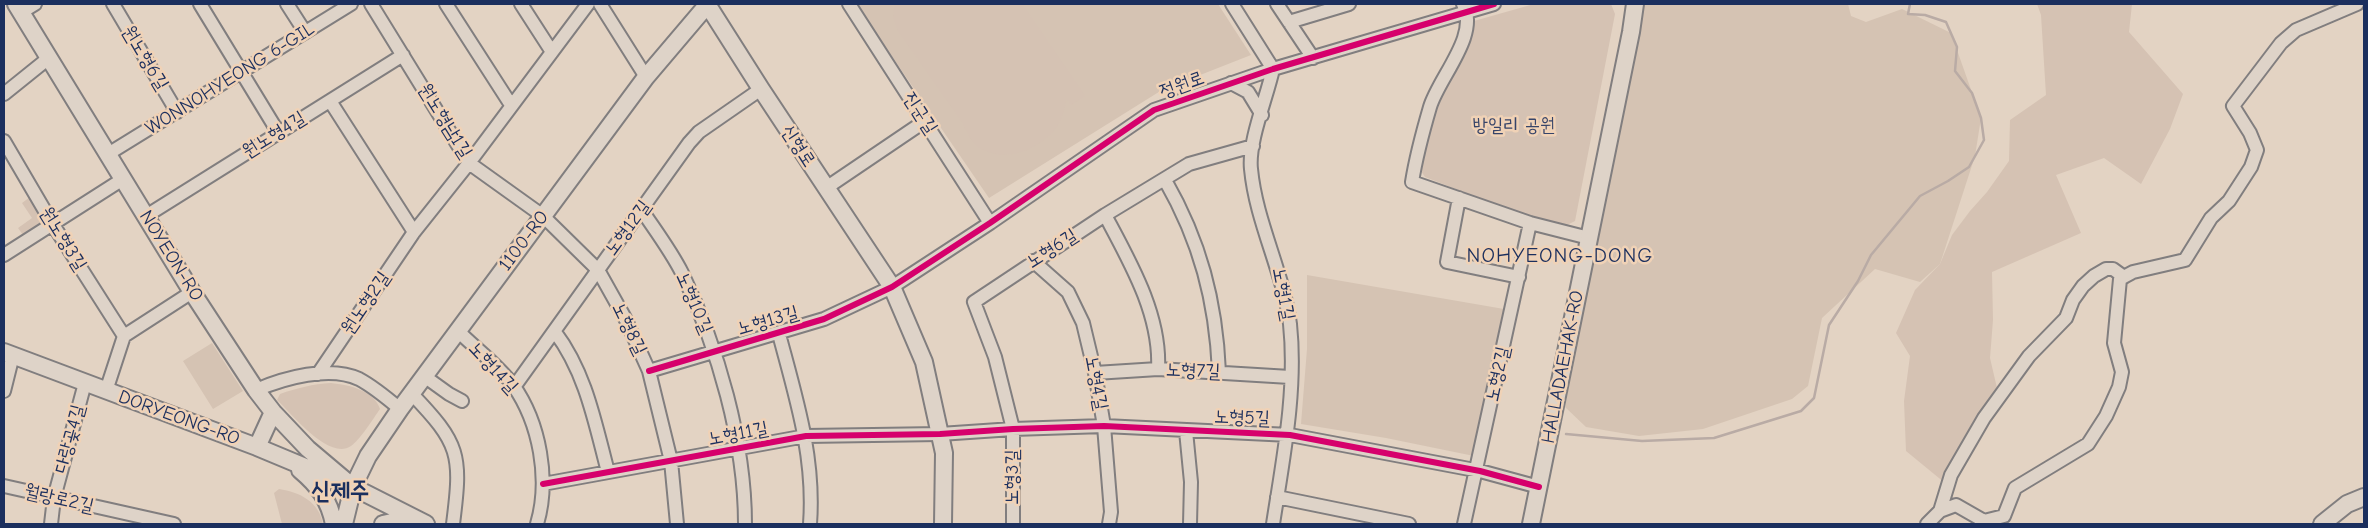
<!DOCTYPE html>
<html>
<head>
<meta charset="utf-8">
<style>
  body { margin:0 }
  #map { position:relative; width:2368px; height:528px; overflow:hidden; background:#e3d3c3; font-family:"Comic Neue",sans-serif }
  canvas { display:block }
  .frame { position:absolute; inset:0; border:5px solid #1b2f5e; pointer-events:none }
</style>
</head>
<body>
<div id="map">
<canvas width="2368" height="528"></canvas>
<div class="frame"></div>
</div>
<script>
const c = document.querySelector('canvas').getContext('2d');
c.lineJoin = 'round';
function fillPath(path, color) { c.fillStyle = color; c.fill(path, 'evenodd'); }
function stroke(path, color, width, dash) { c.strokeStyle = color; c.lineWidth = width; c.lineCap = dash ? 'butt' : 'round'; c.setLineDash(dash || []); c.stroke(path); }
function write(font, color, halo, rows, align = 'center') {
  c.font = font + ' "Comic Neue","Poor Story",sans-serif'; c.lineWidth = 5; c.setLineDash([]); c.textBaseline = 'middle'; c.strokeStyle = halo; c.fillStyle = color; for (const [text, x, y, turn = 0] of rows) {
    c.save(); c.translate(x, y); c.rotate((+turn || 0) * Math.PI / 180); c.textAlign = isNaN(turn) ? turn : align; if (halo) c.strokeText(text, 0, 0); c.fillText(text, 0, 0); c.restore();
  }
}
const built = new Path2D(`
  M856 4H1218L1251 55 1162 90 989 198Z
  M1642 4H1848L1851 16 1866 22 1902 9 1951 33 1981 118 1975 156 1940 264 1920 282 1875 269 1822 318 1808 386 1792 399 1703 429 1639 436 1586 427 1565 407Z
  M1307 275 1504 309 1487 381 1474 456 1386 438 1301 424 1307 349Z
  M212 343 243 391 213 409 183 361Z`);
const green = new Path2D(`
  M895 4H1022L1085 96 1071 105 1067 99C1064 109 1062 119 1056 128 1039 149 1006 164 980 148 971 142 967 132 962 122L897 29 893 17Z
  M1534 4H1611L1615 14 1575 221 1565 226 1497 205 1425 177 1419 168 1434 111 1470 39 1474 21Z
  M2037 4H2132L2129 32 2183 94 2170 129 2141 184 2104 158 2056 175 2081 233 1992 272 1993 320 1990 358 1997 388 1945 483 1906 451 1904 401 1910 356 1896 333 1915 290 1940 264 1952 235 1970 211 1987 192 2009 161 2010 120 2046 95 2041 15Z
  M30 197 44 221 23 235 18 228 32 218 22 203Z
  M331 383C349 385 374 390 380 409 373 419 360 440 351 446 329 461 292 414 277 400L280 394C297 388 313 384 331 383Z
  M279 489C300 492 319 502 323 524H282L274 493Z`);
const stream = new Path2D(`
  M1566 434 1642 441 1714 438 1801 411 1814 398 1829 325 1858 281 1871 255 1920 196 1948 181 1969 167 1984 140 1981 118 1972 93 1955 71 1957 47 1946 22 1925 15 1908 14 1910 4`);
const minor = new Path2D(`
  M113 4 177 112
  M200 4 278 132
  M287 4 305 32
  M371 4 469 163 543 216 598 270 626 320 649 371 671 461 677 524
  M446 4 511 105
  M521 4 552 52
  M600 4 646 77
  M849 4 990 223
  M1232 4 1273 69C1267 97 1248 142 1251 169 1256 222 1283 271 1290 324 1297 390 1283 459 1273 524
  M1277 4 1313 58
  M1463 4C1480 35 1439 77 1430 107 1423 131 1416 157 1412 182L1530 223 1589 238
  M22 12 35 4
  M1289 22 1349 4
  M1231 83 1248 92 1262 115
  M4 94 50 57
  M330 101 414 232
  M4 141 52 223 124 336 106 391
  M108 154 351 4
  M1165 180C1200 241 1216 301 1219 372
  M826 188 925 121
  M1459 198 1447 262 1519 277
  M641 209C655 230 671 251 682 273 718 347 745 442 745 524
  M1105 215C1130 262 1161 315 1158 369
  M146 216 403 55
  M4 255 123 179
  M1033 261 1068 292 1083 323 1095 373 1104 426 1111 512 1109 524
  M458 331C475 348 498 365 513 385 540 423 550 480 537 524
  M555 332C586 373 595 423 608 472
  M779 334C796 398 815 457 810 524
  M124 336 192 292
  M649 371 824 319 892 287 990 223 1154 110 1273 69 1494 4
  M1095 373 1158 369 1290 377
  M318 374 414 232 469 163 588 4
  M424 376 449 394 462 401
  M514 387 689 143 699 132 761 89
  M256 390C284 378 330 365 359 379 374 387 387 398 400 409
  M4 391 13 355
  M411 393C460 444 462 454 453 524
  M1186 431 1191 482 1190 524
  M543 484 806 436 940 434 1013 429 1104 426 1290 435 1480 471 1539 487
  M4 486 174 524
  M1277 497 1409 524
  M1940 511 1951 475 1984 418 2029 356 2066 318 2073 300 2083 286 2094 276 2106 269H2113L2124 277
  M51 524 54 498 85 383
  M1013 524V429L995 357 974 302 1105 215 1189 164 1253 146
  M1464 524 1530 223
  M1927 524 1940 511 1956 505 1984 521 2004 516 2015 488 2088 444 2106 416 2119 387 2122 372 2114 343 2120 279 2133 272 2185 260 2211 218 2229 201 2251 167 2257 150 2250 133 2233 106 2281 43 2296 30 2357 4`);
const major = new Path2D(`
  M16 4 192 292 256 390 273 412 308 449 353 487
  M707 4 761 89 892 287 924 362 944 453 943 524
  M4 352 257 447 353 487 426 524
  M257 447 273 412
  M300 470C319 486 329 500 334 524
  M344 524 353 487 368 456 400 409 646 77 708 4
  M383 524 401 520 415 522
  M1531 524 1631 32 1635 4
  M2322 524 2347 504 2364 497`);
const cycleway = new Path2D(`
  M649 371 824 319 892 287 990 223 1154 110 1273 69 1494 4
  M543 484 806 436 940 434 1013 429 1104 426 1290 435 1480 471 1539 487`);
const streetNames = [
  ["원노형6길",145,58,59],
  ["WONNOHYEONG 6-GIL",230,79,-32],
  ["정원로",1182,85,-20],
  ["진군길",920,113,57],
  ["원노형남1길",445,121,58],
  ["원노형4길",274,135,-32],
  ["신형로",798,146,57],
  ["노형12길",628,228,-54],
  ["원노형3길",63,239,58],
  ["1100-RO",524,241,-53],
  ["노형6길",1052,249,-33],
  ["NOYEON-RO",171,256,58],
  ["노형1길",1283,294,79],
  ["원노형2길",366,303,-56],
  ["노형10길",694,303,66],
  ["노형13길",768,321,-16],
  ["노형8길",629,329,64],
  ["HALLADAEHAK-RO",1563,367,-79],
  ["노형14길",493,368,47],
  ["노형7길",1193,371,2],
  ["노형2길",1498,374,-78],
  ["노형4길",1096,383,79],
  ["DORYEONG-RO",179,418,20],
  ["노형5길",1242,418,2],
  ["노형11길",738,434,-11],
  ["다랑곶4길",70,439,-75],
  ["노형3길",1013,477,-90],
  ["월랑로2길",59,499,13]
];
const parkNames = [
  ["방일리 공원",1514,126]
];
const quarterNames = [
  ["NOHYEONG-DONG",1560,256]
];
const districtNames = [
  ["신제주",340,491]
];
fillPath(built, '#d5c3b3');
fillPath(green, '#d5c2b3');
stroke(stream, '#b9aba5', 2.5);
stroke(minor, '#817e7f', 16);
stroke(major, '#817e7f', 20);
stroke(minor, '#ded3c8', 12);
stroke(major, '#ded3c8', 16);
stroke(cycleway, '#d6006c', 6);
write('19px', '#1b2f5e', '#f0d2b6', streetNames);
write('19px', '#364469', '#f0d2b6', parkNames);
c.letterSpacing = '1px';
write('21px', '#1b2f5e', '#f0d2b6', quarterNames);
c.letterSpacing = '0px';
write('bold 24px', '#1b2f5e', '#f0d2b6', districtNames);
</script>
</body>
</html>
